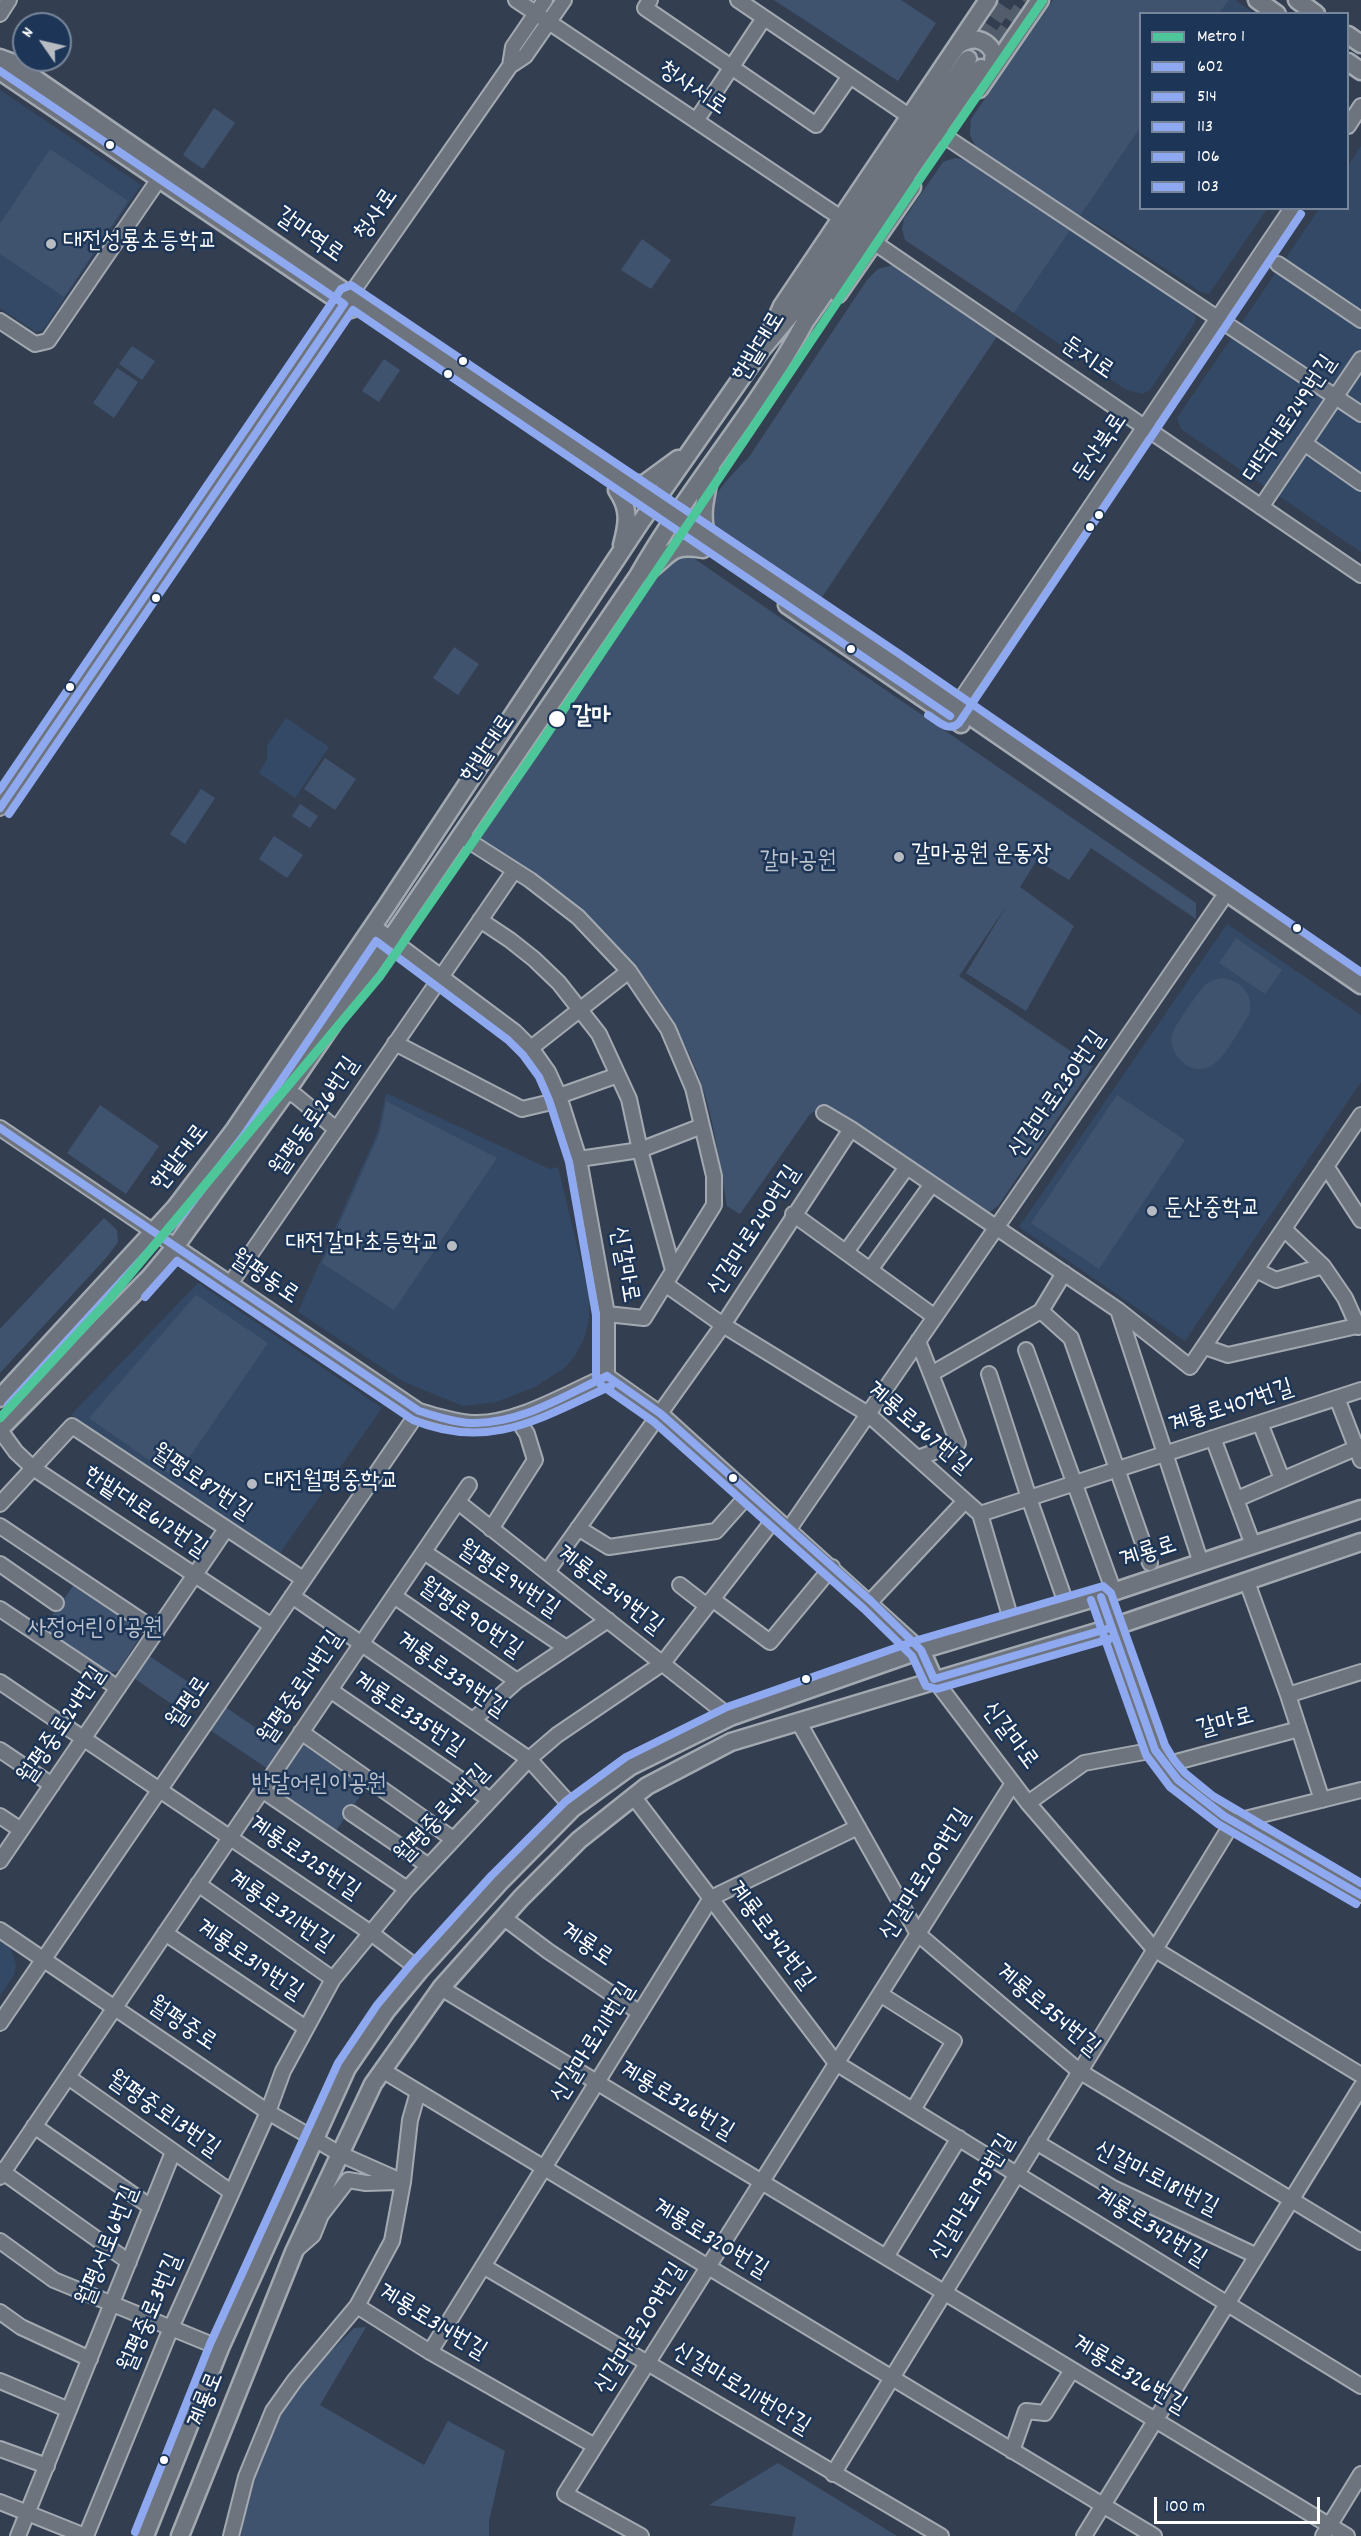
<!DOCTYPE html>
<html>
<head>
<meta charset="utf-8">
<style>
  body { margin:0 }
  #map { position:relative; width:1361px; height:2536px; overflow:hidden; background:#333f51; font-family:Dekko,sans-serif }
  canvas { display:block }
  .legend { position:absolute; left:1139px; top:12px; width:210px; height:198px; box-sizing:border-box; background:#1d3557; border:2px solid #77869a; margin:0; padding:8px 10px; list-style:none; font-size:18px; color:#fff }
  .legend li { display:flex; align-items:center; gap:12px; height:30px }
  .legend b { width:30px; border:2px solid #77869a }
  .north { position:absolute; left:12px; top:12px; width:60px; height:60px; box-sizing:border-box; background:#1d3557; border:2px solid #77869a; border-radius:50%; rotate:304deg; font-size:16px; font-weight:700; line-height:24px; text-align:center; color:#fff }
  .north::after { content:''; display:block; margin:auto; width:21px; height:27px; background:#b8bcc2; clip-path:polygon(50% 0,100% 100%,50% 72%,0 100%) }
  .scale { position:absolute; left:1154px; top:2497px; width:166px; height:27px; box-sizing:border-box; border:3px solid #fff; border-top:0; padding-left:8px; font-size:18px; line-height:21px; white-space:nowrap; color:#fff; -webkit-text-stroke:4px #1d3557; paint-order:stroke }
</style>
</head>
<body>
<div id="map">
<canvas width="1361" height="2536"></canvas>
<ul class="legend">
<li><b style="height:8px;background:#4dc799"></b>Metro 1</li>
<li><b style="height:8px;background:#8fa9f0"></b>602</li>
<li><b style="height:8px;background:#8fa9f0"></b>514</li>
<li><b style="height:8px;background:#8fa9f0"></b>113</li>
<li><b style="height:8px;background:#8fa9f0"></b>106</li>
<li><b style="height:8px;background:#8fa9f0"></b>103</li>
</ul>
<div class="north">N</div>
<div class="scale">100 m</div>
</div>
<script>
const c = document.querySelector('canvas').getContext('2d');
c.lineJoin = 'round';
function fillPath(path, color) { c.fillStyle = color; c.fill(path, 'evenodd'); }
function stroke(path, color, width, dash) { c.strokeStyle = color; c.lineWidth = width; c.lineCap = dash ? 'butt' : 'round'; c.setLineDash(dash || []); c.stroke(path); }
function write(font, color, halo, rows, align = 'center') {
  c.font = font + ' Dekko,"Poor Story",sans-serif'; c.lineWidth = 5; c.setLineDash([]); c.textBaseline = 'middle'; c.strokeStyle = halo; c.fillStyle = color; for (const [text, x, y, turn = 0] of rows) {
    c.save(); c.translate(x, y); c.rotate((+turn || 0) * Math.PI / 180); c.textAlign = isNaN(turn) ? turn : align; if (halo) c.strokeText(text, 0, 0); c.fillText(text, 0, 0); c.restore();
  }
}
const built = new Path2D(`
  M1229 0H1235L1254 13H1219Z
  M0 90 141 185 43 330 36 332 0 308Z
  M1140 128V208L1267 209 1209 294 1201 292 1104 229 1080 216Z
  M1361 146V552L1181 429 1177 418 1319 209 1348 208V166Z
  M1071 229 1193 312 1196 318 1194 324 1150 390 1142 394 1125 389 1014 313Z
  M286 718 329 747 295 798 259 773 267 759V746Z
  M1227 924 1361 1015V1082L1185 1341 1019 1227Z
  M386 1093 550 1169 558 1167 589 1295V1317L584 1339 576 1354 566 1367 535 1387 496 1402 463 1406 404 1382 298 1312 378 1131Z
  M198 1283 382 1408 280 1553 71 1415Z
  M0 1937 9 1943 16 1965 14 1975 0 1996Z`);
const green = new Path2D(`
  M774 0H901L936 23 898 81Z
  M1053 0H1229L1219 13 1140 14V128L1080 216 976 147 970 135 971 119Z
  M214 108 235 123 203 169 183 155Z
  M50 149 128 201 64 297 0 254V224Z
  M955 158 966 160 1071 229 1014 313 905 240 902 229 904 219 943 162Z
  M642 239 671 260 651 289 621 270Z
  M893 265 998 335 820 600 716 529C696 506 734 473 749 457L867 280 878 269Z
  M132 346 155 361 142 380 119 364Z
  M384 359 400 370 379 402 362 391Z
  M117 368 138 382 114 418 93 403Z
  M689 555 1196 903V919L1091 848 1069 880 1037 860 1020 887 1074 926 1026 1011 966 973 1007 905 959 976 1093 1066 998 1206 988 1213 832 1108 822 1107 810 1114 740 1214 727 1206C719 1163 714 1117 699 1077 677 1017 626 948 577 908 546 883 513 861 480 839L662 570 671 561Z
  M454 647 479 664 458 695 433 678Z
  M325 758 356 779 335 810 304 789Z
  M201 789 215 798 185 844 170 834Z
  M300 804 318 816 310 828 292 816Z
  M274 836 303 855 287 878 259 859Z
  M1236 938 1282 970 1265 994 1219 963Z
  M1222 978C1243 981 1254 995 1249 1015 1240 1028 1226 1056 1214 1064 1194 1079 1168 1057 1172 1035 1174 1026 1198 993 1205 985 1210 981 1216 979 1222 978Z
  M1117 1095 1185 1140 1099 1269 1031 1223Z
  M386 1101 497 1158 394 1310 322 1263 380 1132Z
  M100 1105 159 1146 126 1194 67 1153Z
  M104 1218 117 1230 118 1242 107 1257 0 1373V1329Z
  M196 1295 268 1343 175 1478 89 1418Z
  M76 1582 139 1625 142 1631 140 1637 118 1671 106 1673 42 1630Z
  M146 1654 202 1691 186 1714 131 1676Z
  M225 1707 283 1746 268 1769 210 1730Z
  M303 1738 369 1783 333 1835 268 1790Z
  M366 2327 320 2405 424 2465 448 2421 505 2451 489 2521V2536H241C250 2486 265 2430 297 2389 313 2367 335 2348 354 2328Z
  M778 2463 897 2536H792L796 2517 709 2505Z`);
const majorTunnel = new Path2D(`
  M968 59 1008 0
  M985 62 1027 0`);
const minor = new Path2D(`
  M516 0 841 218
  M650 0 645 8 816 125 850 76
  M738 0 909 116
  M0 14 9 0
  M510 66 513 47 545 0
  M696 121 764 18
  M1348 126 1361 106
  M946 137 1361 414
  M875 243 1361 575
  M1278 264 1361 320
  M0 321 35 344 48 341 159 179
  M1304 443 1361 483
  M1261 507 1361 359
  M956 707 1292 208
  M0 808 344 304 510 66 525 56 564 0
  M461 836 530 880 578 917 629 971 668 1029 693 1088 714 1176V1205L644 1318 607 1314
  M480 920 510 940 534 959 559 983 599 1034 629 1099 640 1150 673 1270
  M373 926 515 1032 531 1048 548 1072 559 1096 579 1159 607 1314V1376
  M395 1043 522 1109 560 1100
  M531 1048 629 971
  M286 1092 296 1096 336 1129
  M559 1096 618 1075
  M824 1113 851 1129
  M0 1128 419 1411C437 1416 454 1422 473 1423 516 1425 567 1393 607 1376
  M579 1159 640 1150 702 1126
  M1326 1166 1361 1220
  M793 1214 935 1317
  M1284 1229 1323 1266 1345 1298 1358 1327
  M846 1252 907 1167
  M870 1270 932 1184
  M1256 1270 1276 1280 1323 1266
  M230 1284 514 871
  M665 1284 723 1325 868 1414 980 1514 1012 1623
  M1118 1310 1201 1563
  M1041 1311 1071 1338 1150 1563
  M1205 1347 1228 1355 1361 1325
  M1026 1350 1114 1592
  M931 1374 1041 1311 1064 1273
  M989 1374 1029 1498 1067 1606
  M607 1376 661 1414 921 1650
  M1337 1398 1361 1460
  M1260 1423 1282 1479
  M0 1430 16 1452 33 1468 272 1626
  M1213 1438 1253 1545
  M918 1458 958 1443 918 1341
  M1237 1499 1361 1446
  M458 1502 730 1717
  M0 1504 72 1426 303 1579
  M980 1514 1361 1390
  M0 1526 157 1631
  M578 1528 609 1547 716 1531 749 1494
  M491 1529 535 1460 527 1434 516 1417
  M789 1529 1221 901
  M424 1552 565 1647
  M0 1564 56 1603
  M547 1572 723 1325 851 1129 1118 1310 1190 1367 1361 1115
  M1247 1582 1288 1695 1322 1800
  M680 1585 707 1606
  M292 1596 529 1759 573 1808
  M394 1596 517 1681
  M1101 1596 1155 1750C1179 1795 1231 1820 1273 1844 1302 1861 1332 1878 1361 1895
  M712 1599 770 1642 832 1567
  M871 1601 965 1501
  M0 1609 118 1688
  M934 1679 1028 1803 1154 1949 1361 2075
  M0 1682 371 1933 420 1970
  M330 1690 489 1799
  M1288 1695 1361 1672
  M473 1720 517 1681 608 1620
  M798 1721 918 1934 1079 2071 1361 2242
  M301 1732 453 1839
  M0 1750 52 1785
  M1165 1765 1299 1729
  M262 1790 407 1889
  M633 1796 836 2063 1361 2386
  M1028 1803 1084 1763 1155 1750
  M351 1813 429 1866
  M0 1816 21 1830
  M1233 1822 1361 1790
  M0 1861 226 1529
  M198 1884 333 1979
  M504 1918 548 1951 640 2013
  M0 1930 268 2112 340 2154 403 2182
  M165 1933 306 2028
  M441 1988 1347 2536
  M880 1994 954 2041 913 2110
  M0 2023 419 1411
  M382 2070 1154 2536
  M68 2077 231 2192
  M34 2126 151 2207
  M1036 2142 1113 2188 1257 2256
  M0 2170 129 2262
  M0 2177 469 1485
  M0 2241 54 2280 220 2348
  M297 2249 313 2235 321 2215 348 2180 366 2183 398 2182
  M886 2257 959 2138
  M483 2266 941 2536
  M357 2306 430 2352 595 2446
  M0 2312 21 2327 90 2359
  M430 2352 711 1898 858 1827
  M0 2381 69 2410
  M0 2449 47 2466
  M1012 2451 1026 2411 1045 2413 1072 2370
  M833 2474 1233 1822
  M0 2502 85 2536
  M18 2536 173 2152
  M86 2536 171 2328 268 2112 283 2071 333 1979 407 1889 529 1759 557 1735 663 1663 775 1518
  M231 2536 246 2477 273 2411 295 2380 357 2306 392 2241 403 2182 410 2120 418 2092
  M641 2536 565 2494 1013 1783
  M1084 2536 1361 2087
  M1323 2536 1361 2474`);
const major = new Path2D(`
  M1257 0 1277 14
  M1297 0 1316 14
  M1348 35 1361 44
  M957 46C971 36 985 37 994 53L992 70
  M0 58 11 62 503 401 892 662 1361 985
  M1348 62 1361 71
  M0 71 351 309
  M979 89 1040 0
  M838 294 912 187
  M771 331 782 306 988 0
  M627 484H644L678 459
  M617 490C630 509 628 523 622 545
  M708 540C699 516 706 495 711 471
  M647 572C671 555 669 543 703 549
  M787 605 961 724
  M0 1398 175 1208 235 1129 386 907 640 523 761 350 792 313 968 59
  M0 1429 150 1277 175 1247 286 1092 638 576C688 488 757 411 805 322L981 68
  M921 1650 934 1679
  M145 2536 220 2348 347 2068 386 2011 420 1970 499 1883 573 1808 631 1766 730 1717 921 1650 1101 1596 1361 1509
  M180 2536 294 2252 373 2084 441 1988 521 1898 579 1840 647 1786 731 1742 1110 1628 1361 1542`);
const bus1 = new Path2D(`
  M0 71 344 304 0 808
  M0 1128 419 1411C436 1416 455 1423 473 1423 521 1424 565 1395 607 1376
  M607 1376 661 1414 871 1601 921 1650 934 1679 1110 1628
  M1101 1597 1155 1750 1178 1780 1224 1816 1361 1895`);
const bus2 = new Path2D(`
  M928 715C938 721 948 733 959 723L1301 214
  M9 814 353 310 950 716`);
const bus3 = new Path2D(`
  M145 1297 177 1261 413 1420C491 1452 542 1417 611 1386
  M601 1385 654 1422 864 1609 912 1656 926 1686 937 1689 1113 1638
  M8 1405 183 1214 244 1135 376 941 508 1040 523 1055 539 1077 549 1100 569 1162 596 1315V1376
  M1091 1600 1146 1755 1170 1787 1218 1824 1356 1904`);
const bus4 = new Path2D(`
  M0 789 341 289 351 285 898 653 1361 972`);
const bus5 = new Path2D(`
  M135 2532 210 2344 338 2063 377 2005 412 1963 491 1876 566 1801 626 1757 727 1707 918 1640 1103 1586 1111 1593 1165 1745 1174 1760 1185 1773 1213 1796 1361 1883`);
const metro1 = new Path2D(`
  M0 1418 106 1303 380 976 535 752 917 183 1043 0`);
const markers = [
  [110,145,5,"#fff"],
  [51,244,6,"#b8bcc2"],
  [463,361,5,"#fff"],
  [448,374,5,"#fff"],
  [1099,515,5,"#fff"],
  [1090,527,5,"#fff"],
  [156,598,5,"#fff"],
  [851,649,5,"#fff"],
  [70,687,5,"#fff"],
  [557,719,9,"#fff"],
  [899,857,6,"#b8bcc2"],
  [1297,928,5,"#fff"],
  [1152,1211,6,"#b8bcc2"],
  [452,1246,6,"#b8bcc2"],
  [733,1478,5,"#fff"],
  [252,1484,6,"#b8bcc2"],
  [806,1679,5,"#fff"],
  [164,2460,5,"#fff"]
];
const streetNames = [
  ["청사서로",691,90,34],
  ["청사로",378,216,-55],
  ["갈마역로",308,237,35],
  ["한밭대로",761,348,-58],
  ["둔지로",1086,360,34],
  ["대덕대로249번길",1292,420,-56],
  ["둔산북로",1102,449,-56],
  ["한밭대로",490,750,-56],
  ["신갈마로230번길",1059,1096,-55],
  ["월평동로26번길",317,1118,-56],
  ["한밭대로",182,1159,-52],
  ["신갈마로240번길",756,1232,-57],
  ["신갈마로",622,1265,80],
  ["월평동로",263,1279,34],
  ["계룡로407번길",1232,1409,-18],
  ["계룡로367번길",917,1430,40],
  ["월평로87번길",200,1484,34],
  ["한밭대로612번길",144,1514,34],
  ["계룡로",1149,1555,-18],
  ["월평로94번길",507,1581,34],
  ["계룡로349번길",608,1592,38],
  ["월평로90번길",469,1620,35],
  ["계룡로339번길",450,1677,35],
  ["월평중로14번길",303,1689,-56],
  ["월평로",191,1704,-56],
  ["계룡로335번길",407,1716,34],
  ["갈마로",1226,1725,-15],
  ["월평중로24번길",64,1727,-56],
  ["신갈마로",1008,1737,53],
  ["월평중로4번길",444,1816,-47],
  ["계룡로325번길",303,1860,34],
  ["신갈마로209번길",927,1876,-58],
  ["계룡로321번길",279,1913,35],
  ["계룡로342번길",769,1937,53],
  ["계룡로",585,1947,34],
  ["계룡로319번길",248,1962,34],
  ["계룡로354번길",1046,2012,40],
  ["월평중로",181,2026,34],
  ["신갈마로211번길",595,2044,-58],
  ["계룡로326번길",675,2103,31],
  ["월평중로13번길",162,2116,35],
  ["신갈마로181번길",1155,2181,27],
  ["신갈마로195번길",974,2199,-59],
  ["계룡로342번길",1149,2229,32],
  ["계룡로320번길",709,2241,31],
  ["월평서로6번길",110,2247,-68],
  ["월평중로3번길",153,2314,-67],
  ["계룡로314번길",431,2324,31],
  ["신갈마로209번길",642,2330,-58],
  ["계룡로326번길",1128,2377,31],
  ["신갈마로211번안길",740,2391,31],
  ["계룡로",208,2401,-68]
];
const poiNames = [
  ["대전성룡초등학교",63,244],
  ["갈마공원 운동장",911,857],
  ["둔산중학교",1164,1211],
  ["대전갈마초등학교",440,1246,"right"],
  ["대전월평중학교",264,1484]
];
const stopNames = [
  ["갈마",572,719]
];
const parkNames = [
  ["갈마공원",798,864],
  ["사정어린이공원",95,1631],
  ["반달어린이공원",319,1787]
];
fillPath(built, '#344965');
fillPath(green, '#40536e');
stroke(majorTunnel, '#525c6b', 16, [16, 8]);
stroke(minor, '#a3a9b1', 18);
stroke(major, '#a3a9b1', 21);
stroke(minor, '#6e747e', 14);
stroke(major, '#6e747e', 16);
stroke(bus1, '#8fa9f0', 8);
stroke(bus2, '#8fa9f0', 8);
stroke(bus3, '#8fa9f0', 8);
stroke(bus4, '#8fa9f0', 8);
stroke(bus5, '#8fa9f0', 8);
stroke(metro1, '#4dc799', 9);
for (const [x, y, r, color] of markers) { const dot = new Path2D(); dot.arc(x, y, r, 0, 2 * Math.PI); c.fillStyle = color; c.fill(dot); stroke(dot, '#1d3557', 2); }
write('24px', '#fff', '#1d3557', streetNames);
write('24px', '#fff', '#1d3557', poiNames, 'left');
write('bold 24px', '#fff', '#1d3557', stopNames, 'left');
write('24px', '#bdc4ce', '#1d3557', parkNames);
</script>
</body>
</html>
